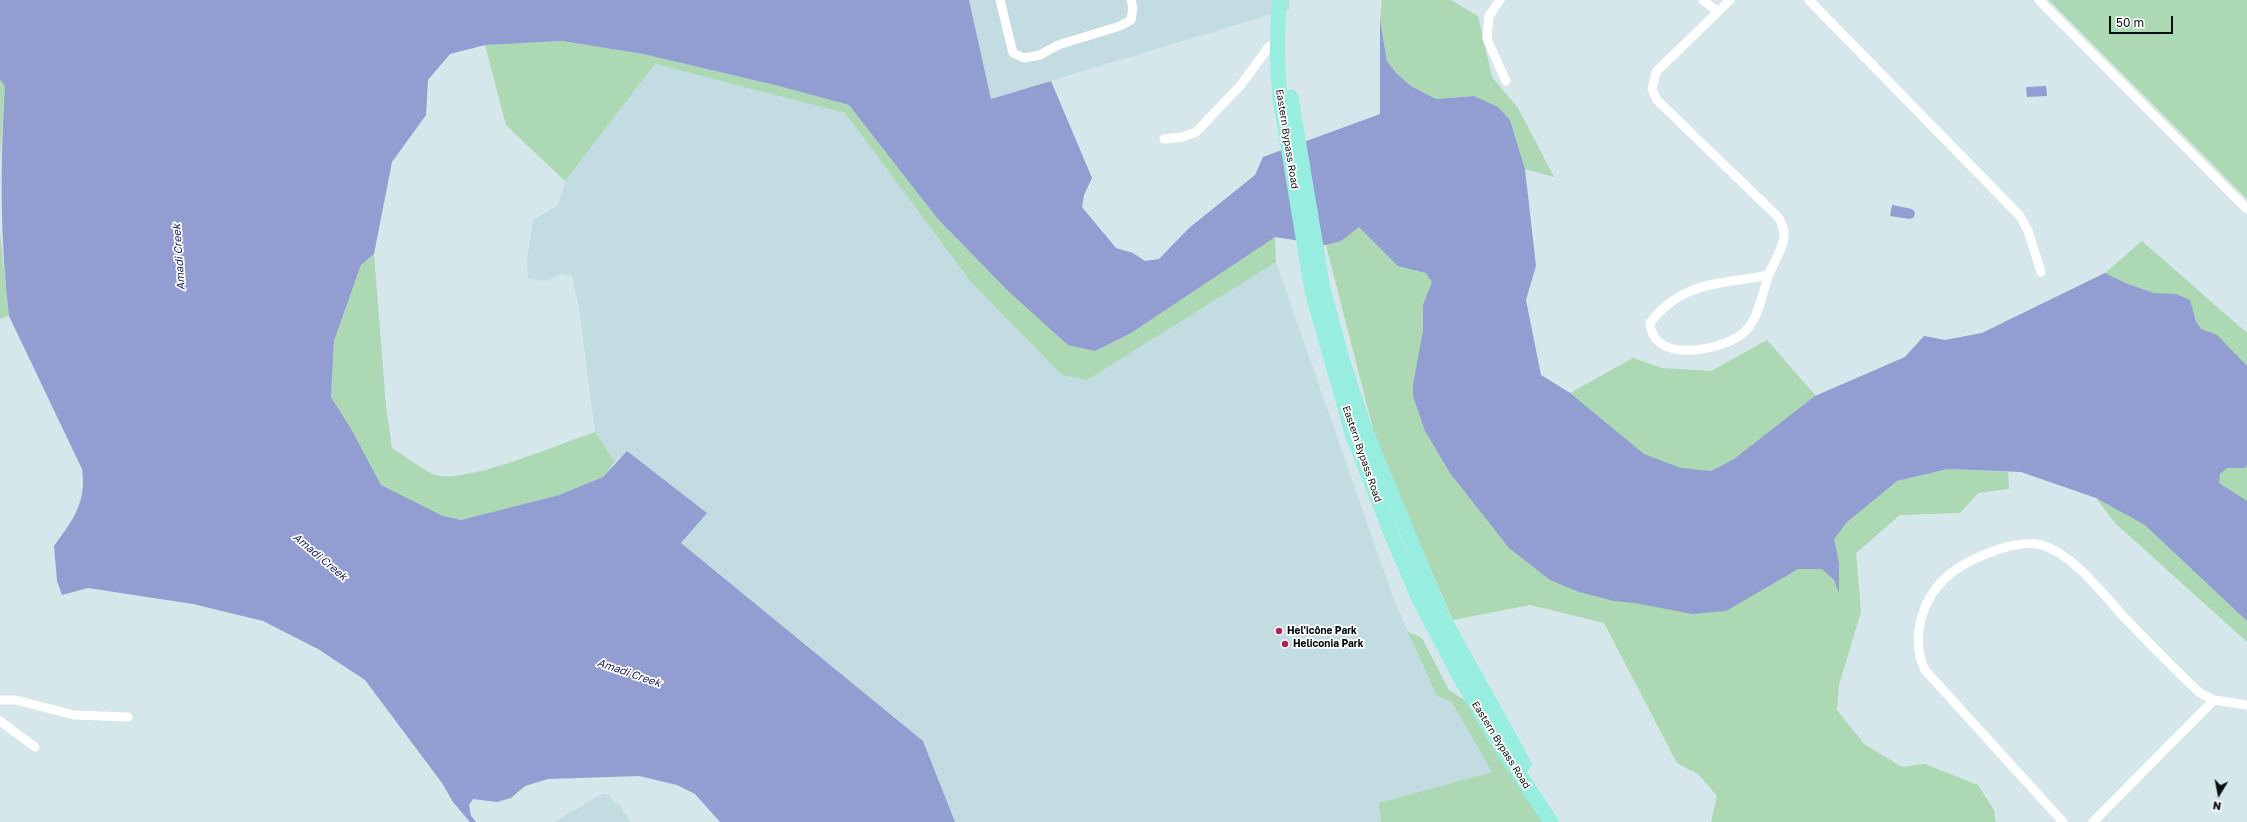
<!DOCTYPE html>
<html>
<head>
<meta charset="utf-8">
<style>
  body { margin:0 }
  #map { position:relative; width:2247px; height:822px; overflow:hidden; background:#d6e7eb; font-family:"Golos Text",sans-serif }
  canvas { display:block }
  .north { position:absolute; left:2199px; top:774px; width:40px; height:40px; -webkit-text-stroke:3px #fff; paint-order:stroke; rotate:190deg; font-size:11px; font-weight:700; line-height:16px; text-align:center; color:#0a1011 }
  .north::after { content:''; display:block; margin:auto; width:14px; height:18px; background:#0a1011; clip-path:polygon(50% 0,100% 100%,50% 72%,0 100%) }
  .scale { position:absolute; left:2109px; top:16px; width:64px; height:18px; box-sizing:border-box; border:2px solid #0a1011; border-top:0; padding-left:5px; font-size:12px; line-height:14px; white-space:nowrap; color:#0a1011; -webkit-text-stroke:3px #fff; paint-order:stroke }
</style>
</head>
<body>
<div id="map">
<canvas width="2247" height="822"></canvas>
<div class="north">N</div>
<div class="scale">50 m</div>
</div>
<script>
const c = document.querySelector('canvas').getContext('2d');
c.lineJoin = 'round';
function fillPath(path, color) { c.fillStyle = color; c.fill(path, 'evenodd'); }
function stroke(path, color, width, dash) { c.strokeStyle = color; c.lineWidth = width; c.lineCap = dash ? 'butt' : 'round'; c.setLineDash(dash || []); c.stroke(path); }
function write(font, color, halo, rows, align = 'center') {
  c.font = font + ' "Golos Text",sans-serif'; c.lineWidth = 3.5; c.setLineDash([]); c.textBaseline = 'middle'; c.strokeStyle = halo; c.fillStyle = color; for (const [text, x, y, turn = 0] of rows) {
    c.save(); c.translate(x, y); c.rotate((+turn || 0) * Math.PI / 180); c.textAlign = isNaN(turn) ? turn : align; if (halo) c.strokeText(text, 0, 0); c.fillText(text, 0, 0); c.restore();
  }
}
const built = new Path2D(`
  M969 0H1290L1289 9 991 99Z
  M655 64 845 113 971 282 1062 375 1087 380 1276 262 1394 600 1437 696 1451 701 1492 772 1380 803 1381 822H955L923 741 681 543 707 513 627 451 615 462 595 432 579 307 572 276 562 274 545 281 528 278 527 260 533 220 558 205 565 181Z
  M602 794 609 795 616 805 618 803 631 822H554Z`);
const green = new Path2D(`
  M1382 0H1451L1478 16 1492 77 1518 108 1554 177 1525 169 1510 120 1474 96 1436 99 1411 86 1396 73 1387 61 1380 20Z
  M2049 0H2247V199Z
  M562 41 643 54 779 86 849 105 937 218 1008 291 1068 344 1095 351 1131 333 1264 243 1275 237 1355 207 1437 283V390L1831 528 1897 481 1948 469 2008 472 2009 489 1978 493 1960 513 1900 515 1856 553 1861 612 1839 685 1837 710 1864 744 1902 767 1925 764 1978 785 1994 810 1996 822H1711L1717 796 1698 774 1677 763 1604 623 1530 605 1453 620 1396 492 1373 429 1326 245 1275 237 1276 262 1087 380 1062 375 971 282 845 113 655 64 565 181 506 125 485 45Z
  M0 80 5 86 0 159Z
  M0 233 9 316 0 319Z
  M2142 241 2247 333V501L2202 487 2176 468 1734 459 1711 471 1659 486 1541 375 1570 393 1633 358 1662 368 1711 371 1767 340 1816 396 1905 357 1924 336 1945 340 1982 333 2105 273Z
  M374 254 386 406 392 448C403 454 425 472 436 475 467 484 562 443 595 432L615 462 603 477 559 495 461 520 443 516 381 485 350 427 331 397 334 341 361 265Z
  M2096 498 2247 577V642L2115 523Z
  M1408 632 1422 638 1449 690 1466 701 1550 822H1381L1379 803 1492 772 1451 701 1437 696Z`);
const water = new Path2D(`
  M0 0H969L991 99 1051 81 1092 178 1084 195 1082 207 1116 248 1133 253 1145 261 1159 259 1189 228 1255 175 1263 157 1380 114V20L1387 61 1396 73 1411 86 1436 99 1474 96 1498 107 1510 120 1525 169 1536 266 1526 300 1541 375 1570 393 1644 454 1681 468 1711 471 1734 459 1815 396 1905 357 1924 336 1945 340 1982 333 2105 273 2125 283 2154 293 2176 294 2190 300 2196 322 2201 329 2217 335 2247 366V465L2245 468H2227L2220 474 2219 483 2247 501V621L2145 525 2096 498 2021 472 1948 469 1897 481 1847 522 1834 539 1839 563V593L1834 580 1822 569H1798L1726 611 1692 614 1635 603 1614 601 1579 592 1550 580 1509 548 1450 473 1425 431 1413 396V385L1423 331V305L1432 282 1426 273 1398 266 1359 227 1341 241 1326 245 1275 237 1131 333 1095 351 1068 345 1008 291 937 218 849 105 779 86 643 54 562 41 485 45 450 54 428 80 426 115 392 162 374 254 361 265 334 341 331 397 350 427 381 485 443 516 461 520 559 495 603 477 627 451 707 513 681 543 923 741 955 822H720L695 794 677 785 639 776 548 779 525 786 511 798 497 802 473 799 469 805 471 816 476 822H470L453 802 442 783 365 680 318 649 263 621 193 604 88 588 62 595 57 581 54 546C73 520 87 502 82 469L9 316C0 241 0 161 5 86L0 80Z
  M2046 86 2047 96 2027 97 2026 87Z
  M1892 205 1912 209 1915 212 1914 217 1910 219 1890 216Z`);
const street = new Path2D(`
  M1000 0 1013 53 1024 58 1040 55 1058 45 1120 26 1131 20 1133 8 1131 0
  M1500 0 1489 16 1487 39 1506 81
  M1703 0 1718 12
  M1730 0 1656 72 1652 89 1657 100 1778 217C1781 222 1784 228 1784 234 1784 248 1774 261 1769 274 1762 293 1759 321 1742 334 1719 351 1653 364 1650 323 1682 281 1721 284 1769 275
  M1809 0 2020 216 2028 231 2041 272
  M2039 0 2247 209
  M1164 139 1182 137 1196 132 1240 86 1268 48 1278 39
  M0 700H16L74 715 128 717
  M0 721 35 747
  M2063 822 1925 670C1912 643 1919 610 1937 587 1949 572 1968 561 1986 554 2003 547 2024 540 2042 545 2073 554 2102 593 2123 616 2148 642 2173 668 2200 693L2214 700 2247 705
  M2093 822 2214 700`);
const primary = new Path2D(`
  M1280 0C1276 33 1277 66 1280 98L1312 291 1352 433 1392 536 1420 601 1461 679 1494 736 1551 822
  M1291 97 1323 289 1342 359 1364 427 1443 618 1524 764`);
const markers = [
  [1279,631,4,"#b4234c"],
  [1285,644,4,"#b4234c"]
];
const streetNames = [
  ["Eastern Bypass Road",1287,139,81],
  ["Eastern Bypass Road",1362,454,71],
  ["Eastern Bypass Road",1501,745,58]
];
const poiNames = [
  ["Hel'icône Park",1287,631],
  ["Heliconia Park",1293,644]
];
const waterNames = [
  ["Amadi Creek",179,257,-94],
  ["Amadi Creek",320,557,40],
  ["Amadi Creek",629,673,19]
];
fillPath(built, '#c2dce2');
fillPath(green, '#acd8b3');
fillPath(water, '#929dd2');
stroke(street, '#fff', 9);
stroke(primary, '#97eddf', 15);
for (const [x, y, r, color] of markers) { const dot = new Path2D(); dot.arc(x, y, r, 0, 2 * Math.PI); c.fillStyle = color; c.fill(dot); stroke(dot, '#fff', 1.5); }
write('10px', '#0a1011', '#fff', streetNames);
write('bold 10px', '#0a1011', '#fff', poiNames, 'left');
write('italic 11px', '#222665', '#fff', waterNames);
</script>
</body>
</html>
